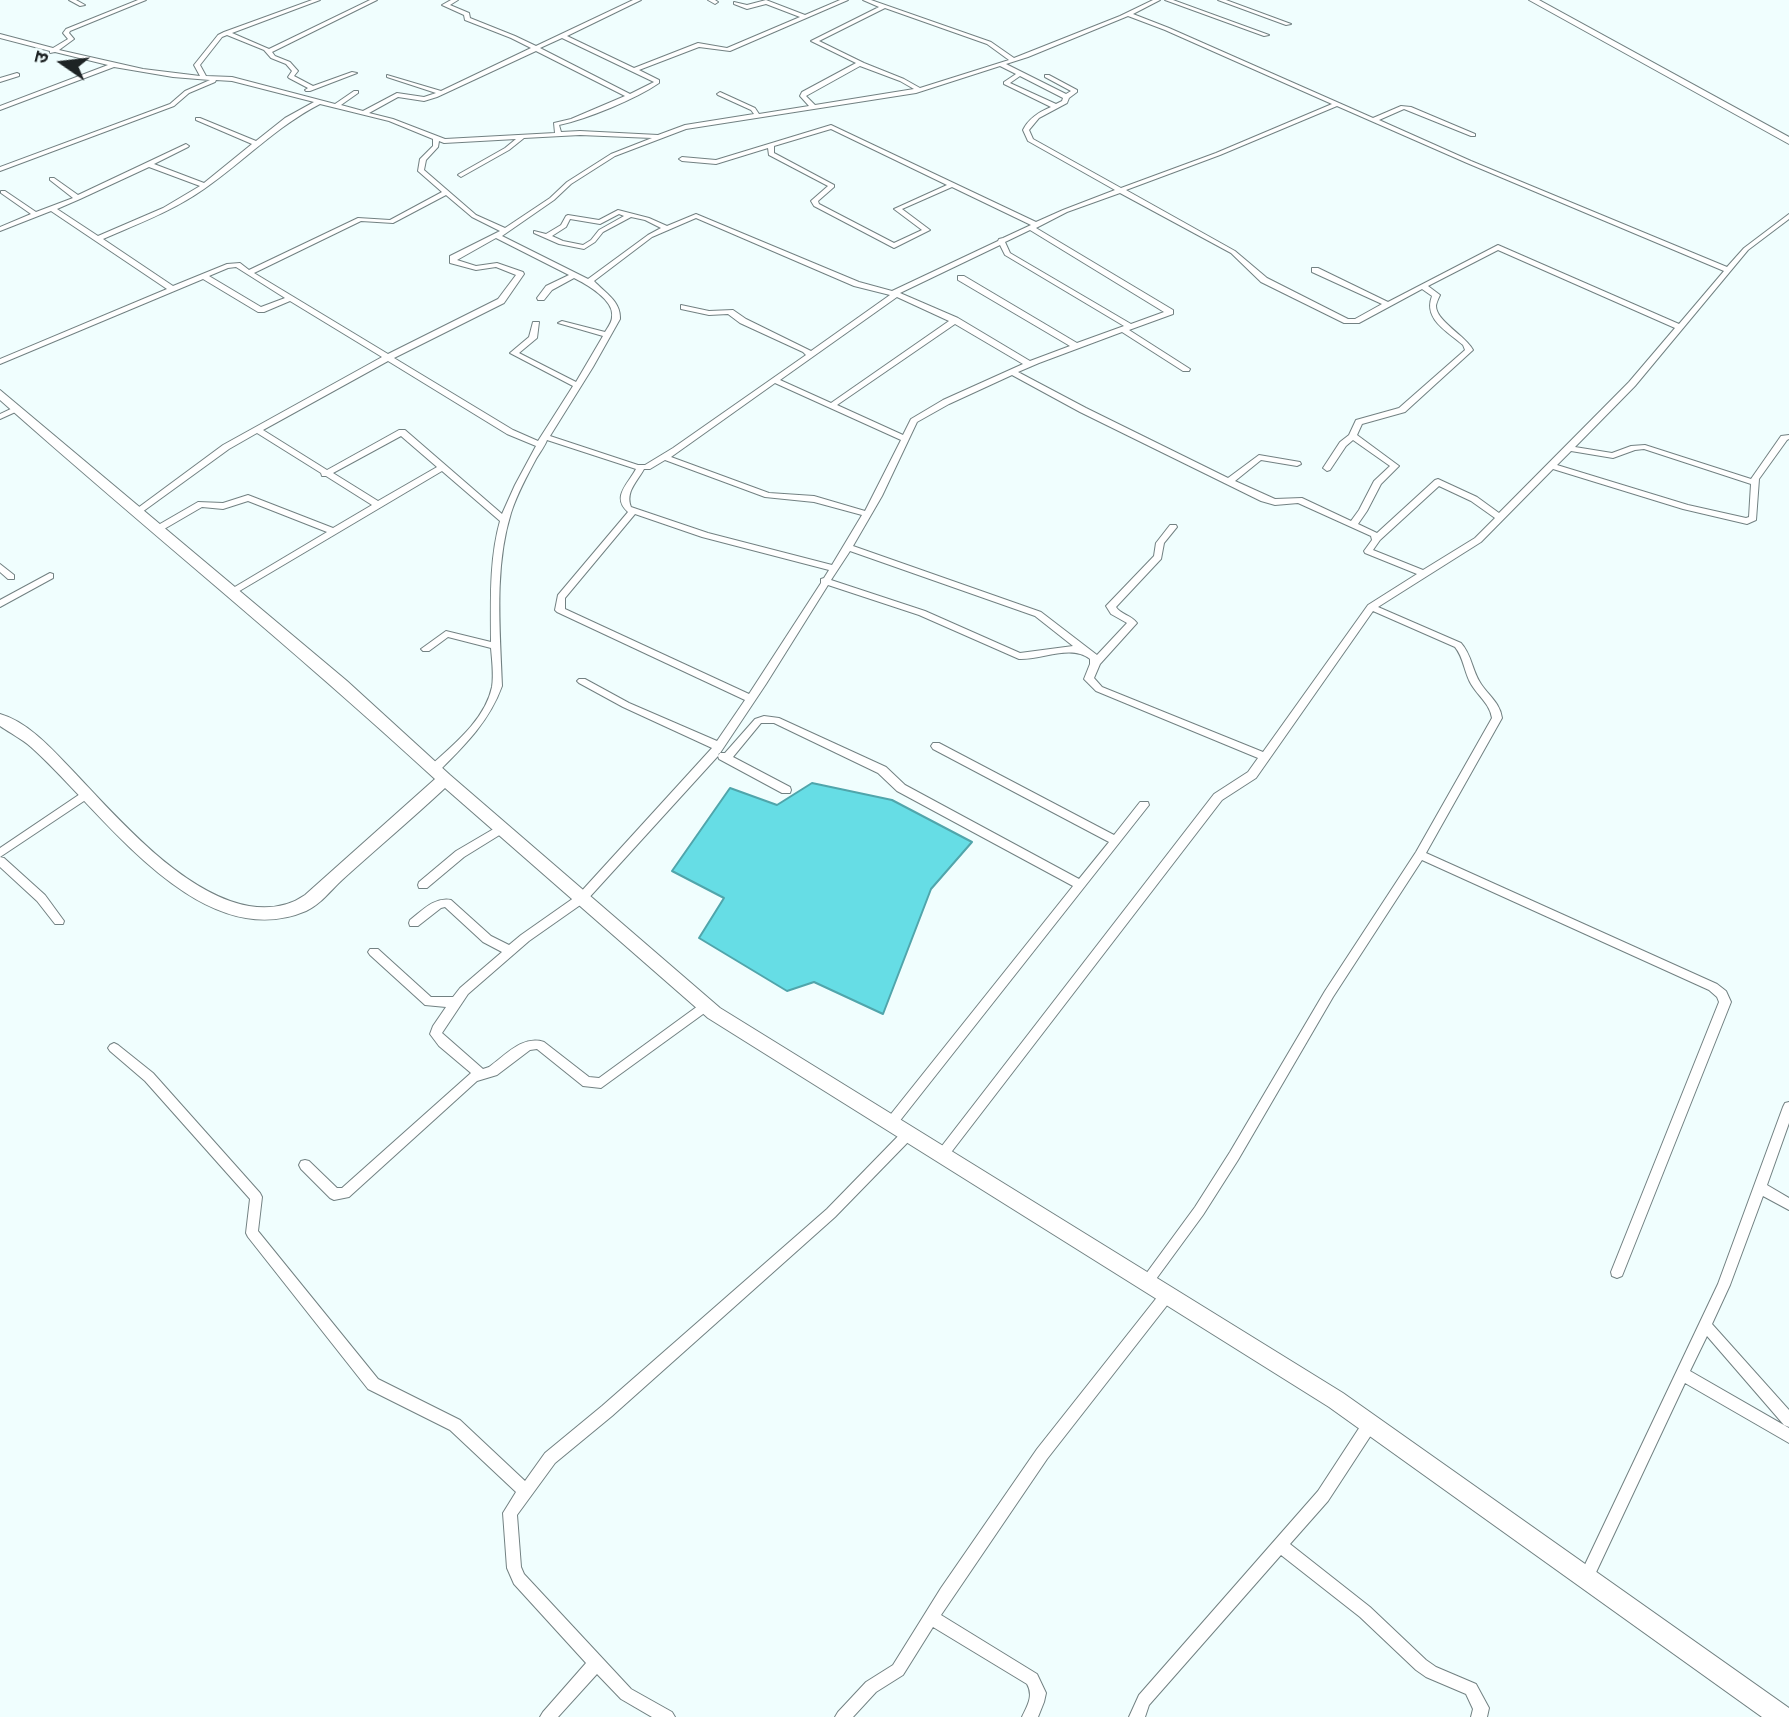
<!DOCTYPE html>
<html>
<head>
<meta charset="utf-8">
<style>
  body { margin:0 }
  #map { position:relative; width:1789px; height:1717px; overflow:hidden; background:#f0fefe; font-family:Spectral,"Noto Sans Devanagari",serif }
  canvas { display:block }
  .north { position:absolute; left:28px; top:28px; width:70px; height:70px; -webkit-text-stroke:5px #f0fefe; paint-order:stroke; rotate:284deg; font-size:19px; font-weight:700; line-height:28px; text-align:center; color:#1d2324 }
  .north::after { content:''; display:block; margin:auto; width:24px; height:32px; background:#1d2324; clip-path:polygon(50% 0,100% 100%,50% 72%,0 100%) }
</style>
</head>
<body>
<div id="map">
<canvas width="1789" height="1717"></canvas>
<div class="north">उ</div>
</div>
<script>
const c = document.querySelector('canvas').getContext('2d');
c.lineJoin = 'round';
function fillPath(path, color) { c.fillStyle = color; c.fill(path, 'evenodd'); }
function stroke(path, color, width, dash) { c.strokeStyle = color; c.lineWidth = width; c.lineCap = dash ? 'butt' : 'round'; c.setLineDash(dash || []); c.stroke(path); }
const water = new Path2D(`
  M812 783 892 800 972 842 931 889 883 1014 814 982 787 991 699 938 724 898 672 871 730 788 777 805Z`);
const street = new Path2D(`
  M69 0H76L85 5 80 6Z
  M138 0H146L70 31 69 33 74 39 59 50 143 69 200 76 194 65 218 35 224 32 312 0H320L232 33 269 49 370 0H377L272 52 275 56 290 62 298 71 294 76 313 86 352 72 357 73 310 91H306L305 90 308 88 289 78 288 77 292 71 286 64 271 58 264 50 227 35 222 37 200 65 206 76 232 77 335 104 354 91H358V93L341 105 363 111 397 93 424 97 436 93 387 77V75L441 91 531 48 511 38 465 20 464 15 442 5 451 0H458L450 5 469 13 470 18 515 36 536 46 633 0H641L567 36 634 68 698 43 727 48 800 17 766 4 747 9 734 4V2L747 5 766 0 805 15 840 0H848L730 51 699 47 639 70 659 80V83C636 99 587 119 559 125L561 132 580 131 658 135 685 125 754 114 751 110 718 95 717 94 720 92 755 108 759 114 809 106 800 96 802 92 856 63 811 41 879 7 863 0H871L991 42 1014 58 1120 16 1153 0H1160L1133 14 1169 28 1373 118 1401 106 1411 107 1475 134V136H1471L1404 109 1379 120 1471 161 1727 267 1744 248 1789 214V219L1748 250 1635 386 1575 447 1612 453 1631 446 1645 445 1751 479 1781 436 1789 435V439L1787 440 1759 479 1756 520 1747 524 1683 509 1553 469 1481 542 1378 607 1461 643C1472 655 1472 671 1481 684 1489 696 1500 703 1502 718L1426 853 1717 984 1726 991 1731 1002 1622 1276 1617 1278 1612 1276 1611 1272 1719 1002 1717 997 1709 990 1422 860 1333 997 1238 1160 1203 1215 1151 1286 1146 1288 1141 1286 1140 1282 1195 1207 1230 1152 1325 991 1416 852 1492 718C1490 704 1478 696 1471 684 1464 672 1464 658 1455 647L1373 611 1256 778 1222 800 946 1159 942 1160 938 1159 936 1155 938 1151 1214 794 1248 772 1258 758 1096 691 1084 679 1090 664V659C1071 644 1042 660 1019 659L919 615 828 585 766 684 718 756 586 901 529 941 468 994 442 1033 483 1069 489 1067C506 1055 522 1035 544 1042L589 1077 599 1078 702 1003 706 1001 710 1003 712 1006 710 1009 601 1088 583 1086 537 1049 530 1050 497 1075 477 1081 349 1197 334 1200 330 1198 301 1169 299 1165 301 1161 305 1160 309 1161 337 1188H342L471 1073 439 1046 430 1034 433 1026 446 1007 425 1005 370 955 368 952 370 949H378L431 997H453L460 988 502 952 483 942 445 907 441 908 418 926H410L409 923 410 920C423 910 434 897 451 900L491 936 509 945 521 935 578 895 712 748 623 707 579 683 577 681 579 679H585L629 703 717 741 745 700 557 612 555 610 558 595 628 512C611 497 628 484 636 469L547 440C545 446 540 452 536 459 527 476 517 494 511 513 494 568 500 629 502 686 489 722 464 746 438 772H430L429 769 430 766C453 745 485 720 492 687 494 675 492 660 491 648L448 637 429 651H423L421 649 446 631 491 642C491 602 489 560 500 521L442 471 231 596 228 595 227 593 228 591 327 532 248 501 223 509 202 507 159 532H153V528L198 502 223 503 248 495 333 528 372 505 326 476H322L321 473 257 433 229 449 138 515 135 516 131 513 223 445 382 357 290 301 264 312H258L203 279 0 364V359L167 289 51 211 0 231V227L31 214 1 193V191H5L36 212 73 198 50 180V178H54L78 195 186 144 189 146 188 147 154 164 204 183 252 144 196 120V118H200L256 141 285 118 314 102 232 81 216 80 215 82 189 93 174 106 0 171V167L170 104 185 91 210 80 173 77 114 67 0 110V106L108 65 55 52 50 53V51L0 38V34L53 48 68 39 63 33 66 29ZM885 8 987 44 1009 60 920 88 904 79 864 63 819 41ZM1128 16 1165 30 1332 104 1216 153 1121 188 1033 139 1029 130 1039 118 1067 103 1069 98 1077 92V90L1049 75H1045V77L1071 91 1066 94 1006 64 1028 57ZM562 38 654 82 630 94 540 48ZM536 51 625 96 571 119 554 123 555 133 445 139 393 119 369 113 398 97 424 101 437 97ZM860 66 900 81 914 89 815 105 806 96ZM1000 66 1016 74 1004 82V84L1051 107C1039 112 1029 118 1023 130L1028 141 1115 190 1063 210 1036 222 831 125 716 160 682 157 679 159 682 161 716 164 768 148 769 155 828 186 812 200 811 201 814 206 894 248 930 230 902 209 952 187 1031 225 1003 238 999 239 998 241 892 291 859 282 696 214 667 226 649 218 618 210 599 220 568 215 566 216 561 225 546 234 534 231V233L559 244 584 249 595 242 603 232 631 217 645 220 661 228 648 235 588 279 502 236 554 200 571 184 615 156 686 129 916 93ZM1020 76 1063 98 1062 101 1056 104 1010 83ZM320 104 389 121 433 139V146L420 159 418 171 442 192 390 220 358 218 249 270 240 263 227 264 173 286 103 239C137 224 173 211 204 189 243 162 277 126 320 104ZM1337 106 1467 163 1724 271 1679 324 1498 245 1388 302 1318 268H1312V272L1382 304 1355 319H1348L1267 278 1235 251 1126 190 1220 155ZM831 129 947 185 894 209 922 230 894 243 819 204 818 201 834 187V185L774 153V146ZM580 135 652 138 611 154 567 182 550 198 505 228 476 215 424 170 426 160 438 147 439 141 444 143 516 139 505 148 459 174 458 175 461 177 509 150 524 138ZM149 167 200 186 163 208 98 236 57 209 80 199ZM1120 193 1231 253 1261 282 1344 323H1359L1422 289 1432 296C1423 319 1447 331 1463 345L1465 350 1399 408 1356 420 1349 435 1340 442 1323 468 1327 471 1330 470 1346 446 1353 440 1390 466 1374 481 1359 510 1351 521 1302 498 1275 499 1235 481 1261 460 1297 466 1301 464 1300 462 1259 455 1228 478 1086 408 1018 372 1039 363 1122 332 1183 371H1189L1190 369 1129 330 1173 314V310L1036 228 1067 212ZM446 195 472 217 500 231 450 256V263L476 270 496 267 516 275 498 299 388 354 254 273 361 221 393 223ZM619 214 624 216 599 230 591 240 583 245 563 241 552 236 566 227 570 219 600 224ZM696 218 854 286 890 295 811 351 746 319 733 310 709 311 681 305V309L709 315 728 314 740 323 803 352 806 355 673 448 645 465H638L550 436 593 367 620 319C621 301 605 293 594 281L652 237ZM1030 230 1164 312 1131 324 1010 253 1005 242ZM496 238 569 275 546 286 537 298 538 300H544L552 290 574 278C586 284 615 300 612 317 612 322 608 327 605 332L562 321 558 323 603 336 576 382 519 353 537 338 539 322H533L529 337 510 353 573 386 538 441 513 430 394 358 504 303 524 274 523 272 497 263 476 266 457 260ZM1000 245 1005 255 1124 326 1077 343 964 276H958V280L1070 346 1030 361 958 318 900 293ZM1498 250 1675 328 1629 382 1499 513 1477 497 1438 479 1435 480 1377 533 1358 524 1367 511 1381 484 1399 466 1357 435 1362 424 1405 412 1473 350C1466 336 1436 321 1436 306 1436 304 1439 297 1440 295L1428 286ZM236 267 285 298 261 307 209 276 228 268ZM897 297 949 321 831 403 780 380ZM955 324 1023 364 943 400 911 419 903 435 837 405ZM388 361 507 434 536 446 515 485 502 514 405 430H399L327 470 263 430ZM1012 375 1080 412 1261 501 1275 505 1298 503 1371 536 1372 540 1364 551 1365 553 1417 574 1368 605 1263 752 1102 687 1094 678 1100 664 1137 623C1131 615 1120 614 1116 607L1161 559 1164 543 1177 527 1176 525H1170L1156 543 1154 556 1106 606 1111 614 1127 623 1097 655 1041 612 853 546 882 496 917 422 949 404ZM775 383 901 440 865 511 814 496 769 493 671 457ZM401 436 437 467 378 501 333 473ZM1644 449 1751 484 1749 517 1746 518 1688 505 1557 465 1571 451 1613 458 1635 450ZM665 460 765 497 814 502 862 515 832 565 708 533 631 507C625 492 637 482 644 469H650ZM1439 486 1471 501 1495 518 1475 538 1423 570 1373 550 1380 540ZM635 514 702 537 829 570 824 578 821 579V583L749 694 565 609V598ZM850 551 1035 616 1073 646 1020 653 925 611 831 580Z
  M708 0H715L718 2 715 4Z
  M1165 0H1173L1269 35 1264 36Z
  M1218 0H1226L1291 24 1286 25Z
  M17 73 19 74V76L0 82V78Z
  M15 407H18L22 409 0 419V414Z
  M0 564 14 575V579H8L0 572Z
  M50 573 53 574V578L0 607V600Z
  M764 716 779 718 886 767 905 785 1079 879 1109 842 933 749 931 746 933 743H939L1114 835 1140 802H1148L1149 805 895 1127 891 1128 887 1127 885 1123 887 1119 1073 886 897 791 878 773 774 723H761L733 757 790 787 791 790 790 793H782L719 759 718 756 719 753H725L755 719Z
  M86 790 91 794 90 797 0 857 4 858 45 895 64 921 63 924H55L37 901 0 867V848Z
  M502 824 507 828 506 831 464 857 427 888H419L418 885 419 882 456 851Z
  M114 1043 118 1045 153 1073 260 1193 262 1197 258 1231 378 1379 460 1420 525 1481 545 1453 602 1406 827 1209 904 1130 908 1129 912 1130 914 1134 912 1138 835 1217 612 1416 555 1463 517 1515 521 1567 524 1574 631 1689 672 1712 675 1717H652L621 1699 597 1674 558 1717H540L543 1712 586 1663 514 1584 507 1568 503 1513 516 1492 450 1430 368 1389 248 1237 246 1233 250 1199 145 1081 110 1051 108 1048 110 1045Z
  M1789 1102V1123L1767 1185 1789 1198V1210L1763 1196 1730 1285 1712 1324 1789 1410V1427L1784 1425 1707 1336 1690 1371 1789 1428V1443L1685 1383 1591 1583 1586 1585 1581 1583 1579 1578 1581 1573 1718 1284 1783 1107 1785 1103Z
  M1167 1289 1172 1291 1173 1295 1172 1299 1047 1459 941 1615 1037 1674 1046 1693 1044 1702 1038 1717H1022C1027 1706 1034 1696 1027 1684L933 1627 903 1675 876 1692 853 1717H835L838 1712 866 1682 893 1665 941 1588 1037 1449 1162 1291Z
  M1370 1417 1375 1419 1377 1424 1375 1429 1328 1501 1290 1544 1370 1607 1426 1660 1436 1667 1476 1684 1489 1708 1487 1717H1471L1473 1709 1466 1694 1426 1677 1416 1670 1360 1617 1281 1555 1149 1705 1145 1717H1129L1139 1695 1318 1491 1365 1419Z`);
const secondary = new Path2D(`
  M1529 0H1539L1789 137V144Z
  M0 390 347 681 450 775 720 1008 1343 1393 1789 1708V1717H1762L1329 1407 708 1018 445 788C412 819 376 849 342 880 331 890 320 905 306 911 198 957 100 808 31 747 22 739 10 733 0 726V714C28 722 52 749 72 770 117 817 182 894 249 906 268 909 288 907 305 895L435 779C294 649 144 528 0 400Z`);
fillPath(water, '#66dde5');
stroke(water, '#50a5ab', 2);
stroke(street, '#728182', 2);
stroke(secondary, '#728182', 2);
fillPath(street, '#fff');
fillPath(secondary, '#fff');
</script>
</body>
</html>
